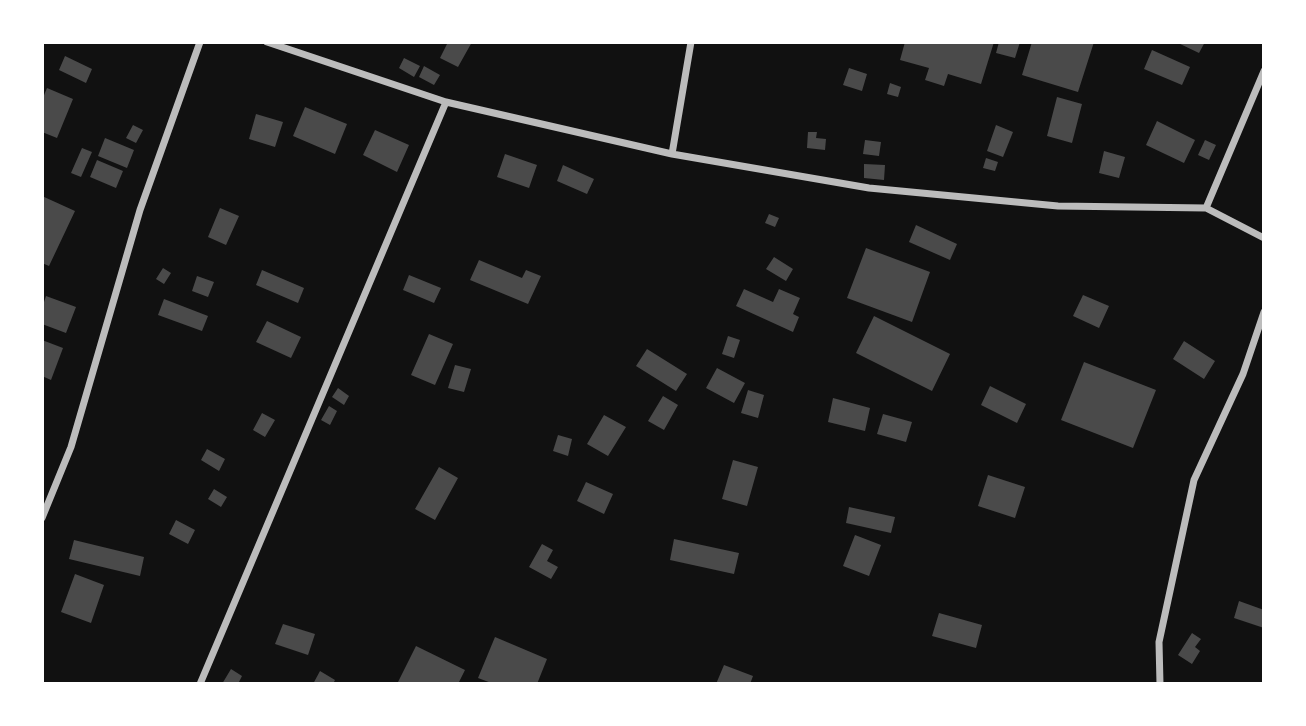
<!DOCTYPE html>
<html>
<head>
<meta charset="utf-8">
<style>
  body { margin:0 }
  #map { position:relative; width:1306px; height:726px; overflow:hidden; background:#111; font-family:"Alegreya Sans",sans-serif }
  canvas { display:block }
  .frame { position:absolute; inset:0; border:44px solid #fff; pointer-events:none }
</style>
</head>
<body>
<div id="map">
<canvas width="1306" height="726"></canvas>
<div class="frame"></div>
</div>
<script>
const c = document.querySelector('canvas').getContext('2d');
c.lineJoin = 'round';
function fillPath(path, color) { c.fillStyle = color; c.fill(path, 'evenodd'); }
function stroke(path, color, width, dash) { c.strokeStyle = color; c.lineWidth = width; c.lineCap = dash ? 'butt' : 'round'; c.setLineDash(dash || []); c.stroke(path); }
const building = new Path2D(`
  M448 42H472L458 67 440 58Z
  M905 42H994L981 84 948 74 944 86 925 80 929 68 900 60Z
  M999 42H1020L1015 58 996 53Z
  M1032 42H1094L1078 92 1022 75Z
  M1176 42H1205L1199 53Z
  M1152 50 1190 67 1182 85 1144 69Z
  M65 56 92 69 86 83 59 70Z
  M404 58 420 66 414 77 399 68Z
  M424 66 440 75 434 85 419 77Z
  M849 68 867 74 862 91 843 85Z
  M890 83 901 87 898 97 887 94Z
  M47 88 73 99 57 138 42 132V100Z
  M1057 97 1082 104 1072 143 1047 136Z
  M305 107 347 124 335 154 293 136Z
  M256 114 283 122 275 147 249 139Z
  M1157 121 1195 140 1184 163 1146 145Z
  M133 125 143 130 136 143 126 138Z
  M996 125 1013 132 1003 157 987 151Z
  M375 130 409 145 397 172 363 155Z
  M808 132H817L816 138 826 139 825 150 807 148Z
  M105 138 134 150 127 168 98 156Z
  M865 140 881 142 879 156 863 154Z
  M1205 140 1216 145 1209 160 1198 155Z
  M82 148 92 152 81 177 71 173Z
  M1104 151 1125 157 1119 178 1099 173Z
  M505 154 537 165 529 188 497 177Z
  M986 158 998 162 995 171 983 168Z
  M97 160 123 171 116 188 90 177Z
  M864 164 885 165 884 180 864 178Z
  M563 165 594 179 587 194 557 181Z
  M42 196 75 211 49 266 42 263Z
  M220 208 239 216 226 245 208 237Z
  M769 214 779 218 775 227 765 223Z
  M916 225 957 244 950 260 909 242Z
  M866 248 930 272 912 322 847 298Z
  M774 257 793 269 786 281 766 269Z
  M479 260 522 278 526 270 541 276 528 304 470 280Z
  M163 268 171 273 164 284 156 279Z
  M262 270 304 288 298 303 256 285Z
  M409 275 441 288 434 303 403 290Z
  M197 276 214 282 208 297 192 291Z
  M744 289 773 302 779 289 800 298 793 314 799 317 793 332 736 306Z
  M1083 295 1109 306 1099 328 1073 316Z
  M46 296 76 307 66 333 42 324V308Z
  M164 299 208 316 202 331 158 315Z
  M874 316 950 354 932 391 856 353Z
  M267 321 301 337 291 358 256 342Z
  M429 334 453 344 435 385 411 375Z
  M728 336 740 340 734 358 722 354Z
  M42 340 63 348 51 380 42 376Z
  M1184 341 1215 361 1204 379 1173 359Z
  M647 349 687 374 676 391 636 366Z
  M1084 362 1156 390 1133 448 1061 420Z
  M455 365 471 369 464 392 448 388Z
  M717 368 745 383 734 403 706 388Z
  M990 386 1026 404 1017 423 981 405Z
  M338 388 349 396 344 405 332 397Z
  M748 390 764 395 758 418 741 413Z
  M663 396 678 405 664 430 648 421Z
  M833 398 870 408 865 431 828 422Z
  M329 406 337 411 330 425 321 420Z
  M262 413 275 420 265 437 253 430Z
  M883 414 912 422 906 442 877 434Z
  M604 415 626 427 608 456 587 444Z
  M558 435 572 439 568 456 553 451Z
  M207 449 225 459 219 471 201 460Z
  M733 460 758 467 747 506 722 499Z
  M439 467 458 478 435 520 415 509Z
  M988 475 1025 487 1015 518 978 506Z
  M586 482 613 494 604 514 577 501Z
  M214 489 227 497 221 507 208 499Z
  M849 507 895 517 891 533 846 523Z
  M176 520 195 530 188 544 169 534Z
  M855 535 881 545 869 576 843 566Z
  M674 539 739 553 734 574 670 560Z
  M74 540 144 557 140 576 69 559Z
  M542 544 553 550 547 561 558 567 551 579 529 567Z
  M75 574 104 585 91 623 61 612Z
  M1239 601 1264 610V628L1234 618Z
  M939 613 982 625 976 648 932 636Z
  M283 624 315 634 308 655 275 644Z
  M1192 633 1201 639 1195 647 1200 651 1192 664 1178 655Z
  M495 637 547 659 537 684H494L478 678Z
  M416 646 465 670 458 684H397Z
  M724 665 753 676 750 684H716Z
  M231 669 242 676 238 684H222Z
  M320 671 335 680 333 684H313Z`);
const minor = new Path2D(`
  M267 42 446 102 672 154 869 188 1058 206 1206 208 1264 238
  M672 154 691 42
  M1206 208 1264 71
  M42 518 71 447 140 210 200 42
  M200 684 446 102
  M1160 684 1159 642 1194 480 1243 374 1264 312`);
fillPath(building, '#4a4a4a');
stroke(minor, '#bcbcbc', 7);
</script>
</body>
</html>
